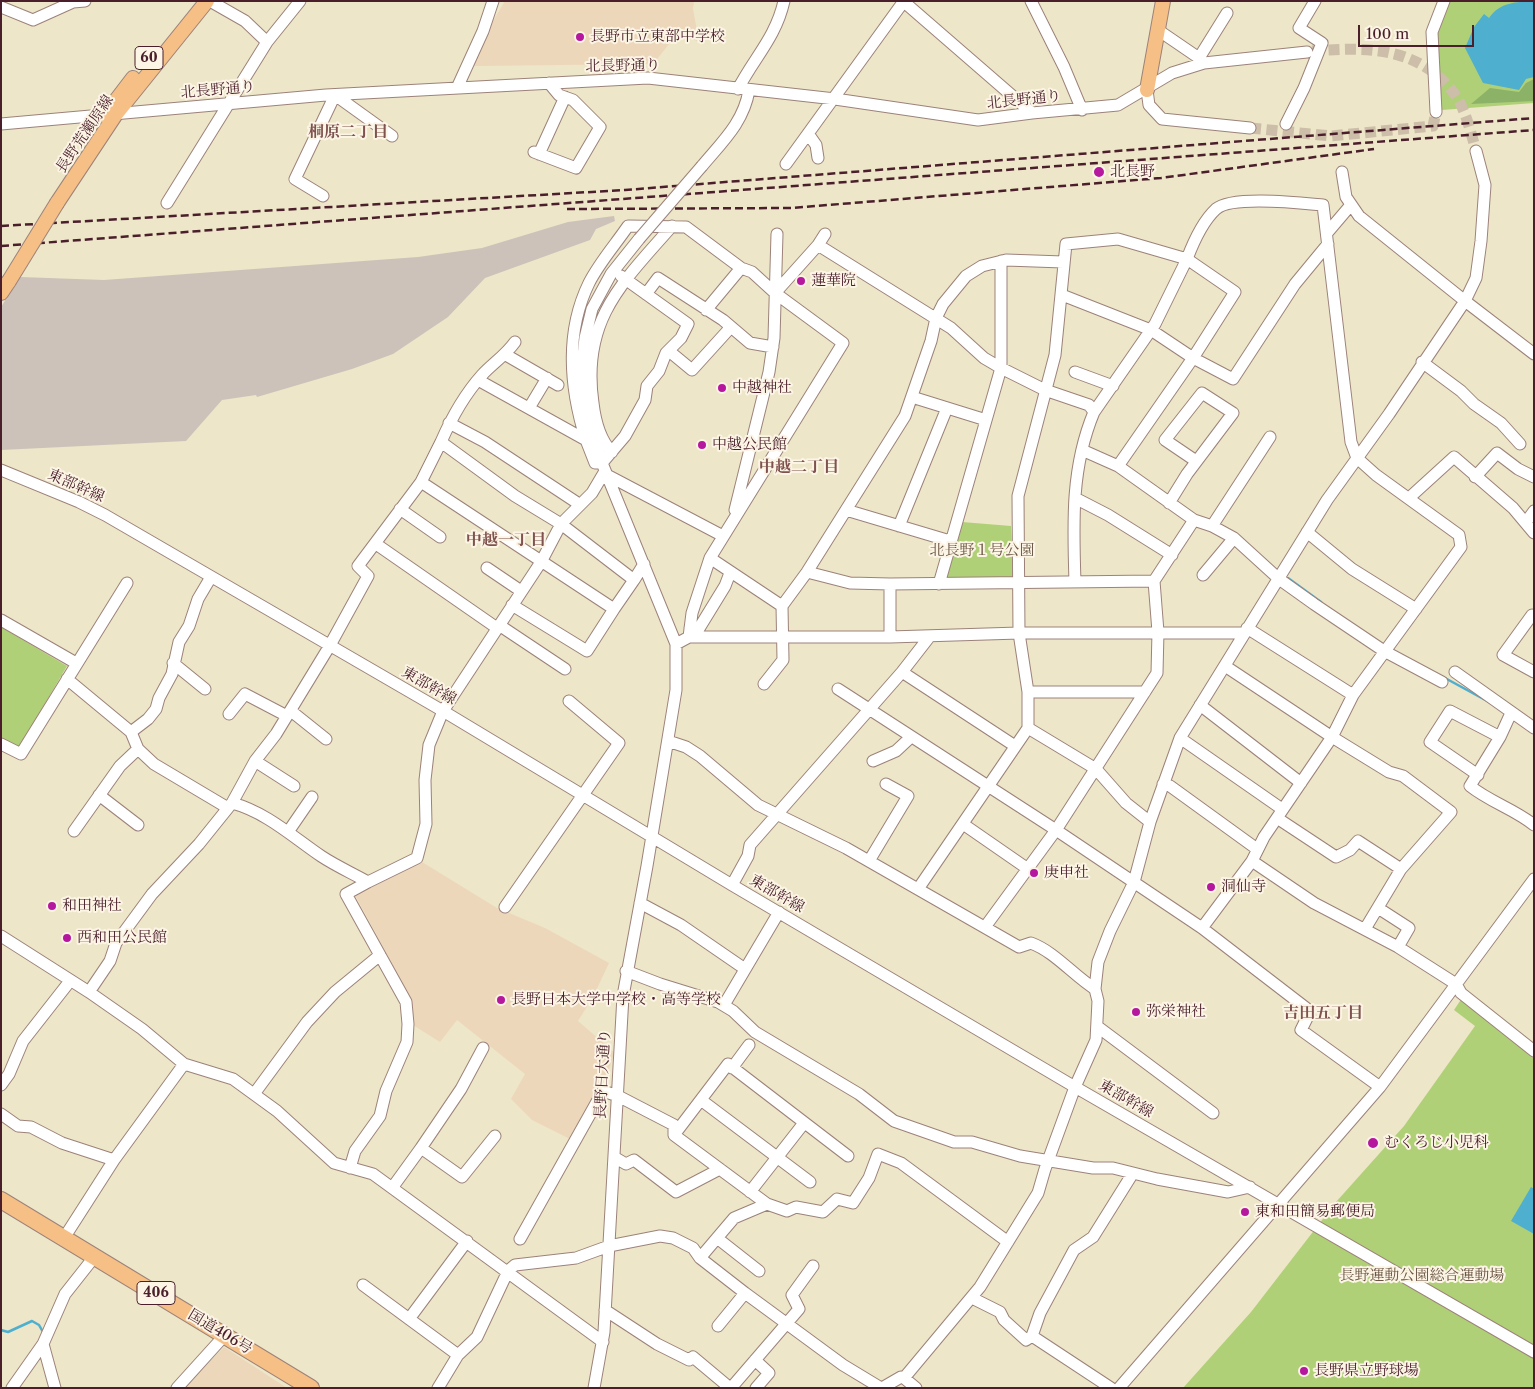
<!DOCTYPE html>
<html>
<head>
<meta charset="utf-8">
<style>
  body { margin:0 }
  #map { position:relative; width:1535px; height:1389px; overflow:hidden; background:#ede6c8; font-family:"Libre Caslon Text",serif }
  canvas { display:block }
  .frame { position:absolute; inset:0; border:2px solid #4a1f2b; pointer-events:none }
  .scale { position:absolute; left:1358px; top:25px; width:116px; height:22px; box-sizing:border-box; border:2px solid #4a1f2b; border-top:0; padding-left:6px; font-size:15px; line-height:18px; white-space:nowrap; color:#4a1f2b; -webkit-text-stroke:4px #fcf5e5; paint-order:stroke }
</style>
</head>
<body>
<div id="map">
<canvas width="1535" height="1389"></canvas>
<div class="frame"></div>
<div class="scale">100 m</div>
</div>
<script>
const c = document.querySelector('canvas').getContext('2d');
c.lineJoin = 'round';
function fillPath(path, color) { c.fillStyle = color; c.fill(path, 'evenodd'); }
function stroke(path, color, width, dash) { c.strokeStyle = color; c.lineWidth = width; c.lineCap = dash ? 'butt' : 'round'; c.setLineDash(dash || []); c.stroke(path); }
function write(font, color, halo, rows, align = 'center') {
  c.font = font + ' "Libre Caslon Text","Noto Serif JP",serif'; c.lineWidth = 4; c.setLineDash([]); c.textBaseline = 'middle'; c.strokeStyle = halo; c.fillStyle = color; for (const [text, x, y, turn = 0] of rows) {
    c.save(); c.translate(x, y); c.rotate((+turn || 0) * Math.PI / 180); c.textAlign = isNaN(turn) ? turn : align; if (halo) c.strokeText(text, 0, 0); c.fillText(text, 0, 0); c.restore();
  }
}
const built = new Path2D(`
  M505 1H694L693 9 699 42 678 33 657 59 649 64 473 66 493 21Z
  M422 862 497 908 545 928 609 963 593 997 578 1021 615 1053 593 1111 570 1139 532 1120 511 1099 525 1074 457 1020 440 1042 413 1025 411 999 355 895Z
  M224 1347 287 1388H183Z`);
const industrial = new Path2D(`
  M614 216 615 221 596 229 590 240 485 278 448 317 393 354 352 369 257 397 256 395 222 400 186 441 1 450V307L20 277 104 280 418 257 482 248 568 222Z`);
const green = new Path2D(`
  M1444 1H1534V103L1442 110 1435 41Z
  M962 522 1011 526 1013 578 947 580 945 576Z
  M1 627 67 666 19 748 1 738Z
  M1462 998 1534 1054V1388H1183L1251 1312 1336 1202 1404 1126 1475 1026 1454 1010Z`);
const forest = new Path2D(`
  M1534 79V101L1471 104 1490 88 1519 92 1526 83Z`);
const water = new Path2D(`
  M1534 1V77L1526 79 1519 90 1483 83 1465 48 1474 27 1484 14 1489 18C1500 2 1516 2 1534 1Z
  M1531 1187 1534 1189V1234L1511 1221Z`);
const stream = new Path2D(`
  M1288 578 1321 602
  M1445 678 1489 702
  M1 1330 8 1332 32 1321 39 1325 43 1332`);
const minorTunnel = new Path2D(`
  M1312 51C1357 48 1402 45 1439 77 1448 85 1457 95 1462 107 1468 121 1472 136 1476 151
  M1250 128 1331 136 1433 126 1436 112`);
const minor = new Path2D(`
  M210 1 245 21 267 42
  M903 1 1032 113
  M1031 1 1064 67 1082 110
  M1 7 33 20 73 2 85 1
  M1158 30 1199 58 1227 13
  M457 88 483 31 493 1
  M738 89C754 58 776 37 784 1
  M1147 90 1149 105 1162 119 1250 128
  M1436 112 1432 32 1444 1
  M1 124 326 95 648 78 835 99 978 120 1032 113 1118 105 1172 73 1204 63 1307 52
  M1286 124 1304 88 1322 43 1299 28 1315 1
  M809 135 816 145 818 158
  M1476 151 1485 185 1481 241 1476 278 1465 301 1534 354
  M534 152 576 168 600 127 573 100 559 95 549 83
  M539 154 565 97
  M786 164 904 1
  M702 166C722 142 744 122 749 90
  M323 196 295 179 335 95 392 136
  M167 203 267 42 300 1
  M1327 233 1350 206
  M818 245 951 328 984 358 1001 368 1045 390 1089 405 1094 412C1071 467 1073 522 1075 582
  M775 293 818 245 825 234
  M646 294 658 278 723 320 750 343 773 347
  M1062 295 1151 330 1193 358 1233 379 1295 284 1328 244
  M669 351 692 370 731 327
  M506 355 558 385
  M1422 362 1461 391 1474 404 1501 423 1520 444
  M1075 372 1113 386
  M478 380 586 440 595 463H602L625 436 645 400 647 386 659 371 666 353 681 338 688 324 621 276
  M912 397 986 420
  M529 408 547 378
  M449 423 485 442 579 504
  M586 440C570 389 564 334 589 283 599 263 615 245 628 226L686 227 741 268 706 310
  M441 442C451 419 465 394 482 375 493 363 505 356 515 342
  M1082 450 1118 466 1194 520 1212 526 1234 538 1279 579 1314 604 1384 651 1442 682
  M612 452C600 440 595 420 593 403 581 320 622 283 672 226
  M1118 466 1193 358 1235 292 1187 259C1193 243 1203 221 1216 209 1232 195 1301 203 1323 205L1351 442 1357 458 1376 475 1459 535 1461 547 1353 695 1332 737 1264 837 1252 861 1202 928
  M1 470 79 502 105 515 443 711 732 885 1075 1087 1534 1352
  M607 475 723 536
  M1475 477 1497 453 1518 469 1534 477
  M421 482 614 609 634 580
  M1075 498 1108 515 1172 555
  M1409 498 1454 457 1513 508 1534 533
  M1169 503 1187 474 1233 413 1202 393 1165 440 1196 461
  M400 509 440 537
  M735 510 769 372 774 338 777 234
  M846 510 950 541
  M1526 522 1534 511
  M899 526 947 408
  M1212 526 1270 437
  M1307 532 1352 569 1416 609
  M376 544 497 628
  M710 558 782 606
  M487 568 521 591
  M807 572 850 583 890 584 1154 581
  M1203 575 1234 538
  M939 584 1001 368V261
  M512 605 587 651 614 609
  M1534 617 1532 615 1503 655 1534 672
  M1 620 76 663
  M499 625 565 669
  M690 628 698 630 725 586 730 573
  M1247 628 1353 695
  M689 637 692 613 710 558 843 343 775 293 752 272 741 268
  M890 637V584
  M676 644 689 637H890L1019 633H1243
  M173 663 205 689
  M1225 666 1332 737 1389 772 1403 776 1451 812 1401 869
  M902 672 1015 746
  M1455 672 1534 728
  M67 679 131 732 138 749 154 764 228 808
  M764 684 783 660 782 606 807 572 905 416 931 341 936 318 943 304 966 276 982 266 1006 260 1063 262
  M838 689 1056 830 1202 928 1306 1008 1309 1014 1301 1030 1380 1087
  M1028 692H1145
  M1200 705 1301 783
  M291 711 326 739
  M1511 713 1500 737 1470 786C1490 802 1514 809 1534 825
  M229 714 245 694 287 716
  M1028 728 1096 769 1126 803 1150 822
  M131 732 148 719 156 709 159 698 172 674 179 642 189 626 198 599 211 577
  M1180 738 1282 809
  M668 741 686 747 700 756 758 805 846 848 1019 947 1031 943C1055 952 1073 975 1095 989
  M1 744 21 754 127 583
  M255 761 294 786
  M873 761 896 751 911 737
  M1478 775 1430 742 1450 711 1500 737
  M1163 784 1170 786 1257 849
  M99 795 138 825
  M232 803C266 812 293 837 321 856 336 866 352 873 368 882L346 894 406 1002 408 1024 407 1042 386 1091 380 1116 355 1151 350 1168
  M1277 818 1336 857 1350 850 1358 841 1401 869 1365 929
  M963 824 1028 869
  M74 831 120 766 138 749
  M288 832 312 797
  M869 861 908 796 886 784
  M1252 861 1314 903 1398 947 1456 984 1461 993 1534 1051
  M368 882 417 858 426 824 425 780 429 745 443 711 541 562 561 524 592 493 605 471
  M732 885 748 856 750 845 902 672 930 636
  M918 889 1028 728V692L1019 633 1018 496 1055 355 1066 244 1118 239 1187 259 1155 324 1094 412
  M640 903 681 925 745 969
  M505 907 619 743 569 701
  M1378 908 1409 928 1398 947
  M985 927 1056 830 1157 673 1158 632 1154 581 1194 520
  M1 936 89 992 142 1029 184 1064 233 1079 277 1111 334 1163 373 1174 603 1342
  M626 971 660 984 718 1002 733 1011 755 1032 859 1094 894 1121 954 1142H972L1020 1156 1093 1168H1113L1157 1179 1228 1192 1250 1187
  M89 992 110 961 116 943 152 894 199 844 232 803 255 761 276 734 329 647 368 576 358 566 421 482 441 442 515 496 561 524 634 580 644 564
  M724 1005 779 912
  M1098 1027 1213 1113
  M483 1048 461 1089 421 1148 462 1177 495 1136
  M732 1068 749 1045
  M1 1085 9 1074 23 1041 70 981
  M254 1094 307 1022 335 992 380 955
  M701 1100 810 1182
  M1 1114 18 1126 31 1127 62 1143 114 1160
  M674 1135 728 1064 848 1156
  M614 1157 626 1164 634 1160 676 1192 720 1169
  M392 1188 421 1148
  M750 1192 804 1123
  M767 1204 787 1211 796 1207 823 1212 837 1199 853 1203 869 1178 878 1154 901 1163 1008 1242
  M64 1238 114 1160 184 1064
  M717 1238 759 1271
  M520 1239 603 1091 618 1096 674 1125V1135L767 1204 734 1218 700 1258
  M363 1285 458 1355
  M972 1298 1000 1312 1004 1320 1026 1340 1032 1336
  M605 1310 657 1344 689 1360 693 1357 730 1388
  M409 1319 467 1241
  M718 1326 745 1293
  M43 1344 55 1388
  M755 1360 769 1373 756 1388
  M904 1378 916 1388
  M12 1388 43 1344 65 1294 95 1256
  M177 1388 225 1335
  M438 1388 458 1355 477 1337 508 1271 515 1265 576 1258 609 1246 660 1236 673 1238 693 1248 700 1258 745 1293 843 1365 881 1388
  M594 1388 604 1332 623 996 647 866 676 690V644L602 463 584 406 581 373 585 338 592 309 611 274 639 239
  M731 1388 799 1309 792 1295 813 1266
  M882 1388 901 1377 904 1378 980 1287 1038 1193 1045 1169 1075 1087 1096 1040 1098 1001 1095 989 1098 962 1110 931 1134 882 1150 822 1180 738 1327 500 1389 414 1465 301 1359 216 1346 197 1342 172
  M1111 1388 1032 1336 1040 1313 1074 1250 1093 1237 1133 1173
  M1119 1388 1380 1087 1534 879`);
const major = new Path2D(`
  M1147 90 1163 1
  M104 116 133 78
  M57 203 116 114 207 1
  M1 293 9 281`);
const highway = new Path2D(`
  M1 1200 311 1388`);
const rail = new Path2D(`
  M567 209 791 208 1161 178 1374 149
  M1 226 625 190 1534 118
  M1 246 1534 130`);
const minorBridge = new Path2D(`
  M639 239 702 166`);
const majorBridge = new Path2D(`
  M9 281 57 203`);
const markers = [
  [580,37,5,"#b5179e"],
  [1099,172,6,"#b5179e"],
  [801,281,5,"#b5179e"],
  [722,388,5,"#b5179e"],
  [702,445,5,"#b5179e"],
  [1034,873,5,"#b5179e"],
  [1211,887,5,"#b5179e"],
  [52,906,5,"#b5179e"],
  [67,938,5,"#b5179e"],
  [501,1000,5,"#b5179e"],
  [1136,1012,5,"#b5179e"],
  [1373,1143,6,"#b5179e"],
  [1245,1212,5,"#b5179e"],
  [1304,1371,5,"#b5179e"]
];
const shields = [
  [149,58,28],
  [156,1293,38]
];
const shieldNames = [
  ["60",149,58],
  ["406",156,1293]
];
const poiNames = [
  ["長野市立東部中学校",590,37],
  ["北長野",1110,172],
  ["蓮華院",811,281],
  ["中越神社",732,388],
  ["中越公民館",712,445],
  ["庚申社",1044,873],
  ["洞仙寺",1221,887],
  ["和田神社",62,906],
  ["西和田公民館",77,938],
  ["長野日本大学中学校・高等学校",511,1000],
  ["弥栄神社",1146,1012],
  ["むくろじ小児科",1384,1143],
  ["東和田簡易郵便局",1255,1212],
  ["長野県立野球場",1314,1371]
];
const streetNames = [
  ["北長野通り",623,66,-1],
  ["北長野通り",218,90,-5],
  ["北長野通り",1024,100,-6],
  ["長野荒瀬原線",85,134,-56],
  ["東部幹線",76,486,24],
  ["東部幹線",429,686,30],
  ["東部幹線",777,894,30],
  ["長野日大通り",603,1074,-87],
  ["東部幹線",1126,1099,30],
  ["国道406号",220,1332,31]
];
const parkNames = [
  ["北長野１号公園",982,551],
  ["長野運動公園総合運動場",1422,1276]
];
const neighbourhoodNames = [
  ["桐原二丁目",348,132],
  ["中越二丁目",799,467],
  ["中越一丁目",506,540],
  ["吉田五丁目",1323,1013]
];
fillPath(built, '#edd7bb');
fillPath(industrial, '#ccc2b9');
fillPath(green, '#b0d078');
fillPath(forest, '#8cb268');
fillPath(water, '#4fafce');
stroke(stream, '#4fafce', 2.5);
stroke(minorTunnel, '#ccbea9', 11, [11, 5.5]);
stroke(minor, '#9c827a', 13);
stroke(major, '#9c827a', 16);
stroke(highway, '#9c827a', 18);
stroke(minor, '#fff', 11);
stroke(major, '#f5bf86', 14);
stroke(highway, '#f5bf86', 16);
stroke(rail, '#4a1f2b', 2.5, [8, 4]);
stroke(minorBridge, '#9c827a', 13, []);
stroke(majorBridge, '#9c827a', 16, []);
stroke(minorBridge, '#fff', 11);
stroke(majorBridge, '#f5bf86', 14);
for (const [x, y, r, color] of markers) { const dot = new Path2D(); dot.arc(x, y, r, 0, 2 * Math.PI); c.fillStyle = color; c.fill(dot); stroke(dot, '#fcf5e5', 2); }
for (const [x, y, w] of shields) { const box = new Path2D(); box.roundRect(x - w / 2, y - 11.5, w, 23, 4); c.fillStyle = '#fcf5e5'; c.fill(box); stroke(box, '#4a1f2b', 1); }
write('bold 14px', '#4a1f2b', null, shieldNames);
write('15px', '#4a1f2b', '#fcf5e5', poiNames, 'left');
write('15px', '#4a1f2b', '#fcf5e5', streetNames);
write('15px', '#695442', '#fcf5e5', parkNames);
write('bold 16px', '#7f524f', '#fcf5e5', neighbourhoodNames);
</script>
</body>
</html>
